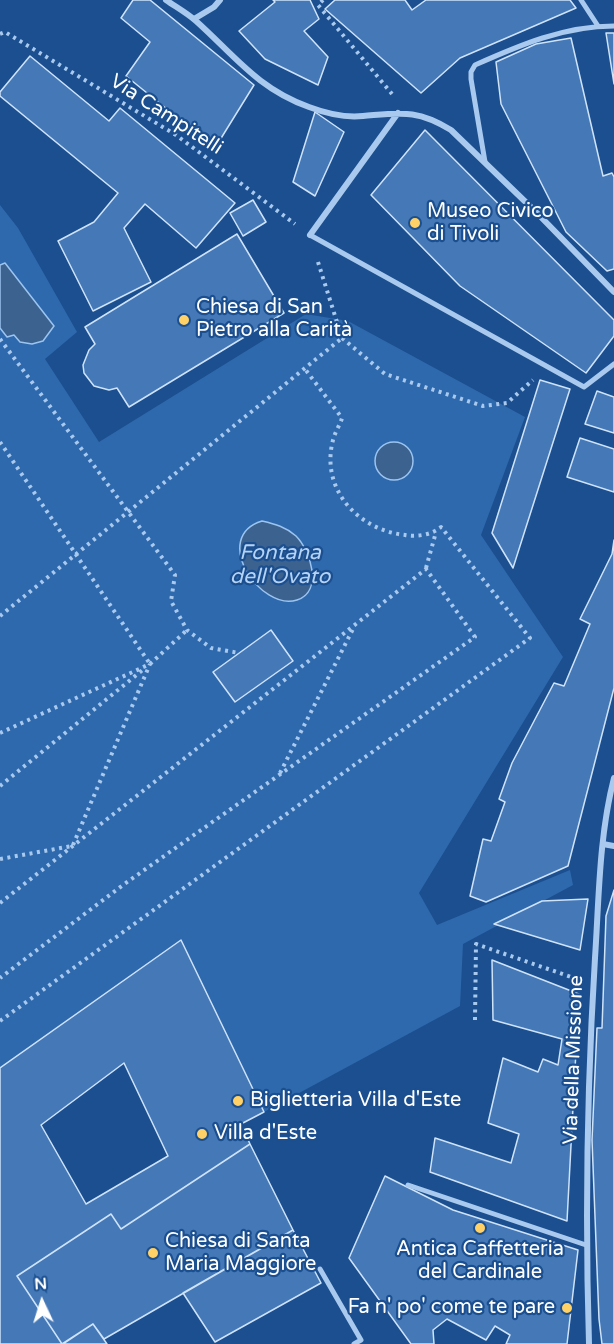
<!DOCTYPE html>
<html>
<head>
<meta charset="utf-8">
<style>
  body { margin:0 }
  #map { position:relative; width:614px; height:1344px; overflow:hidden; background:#1b4f8f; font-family:"Varela Round",sans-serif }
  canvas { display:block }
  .north { position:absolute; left:12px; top:1272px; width:60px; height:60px; -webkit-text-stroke:4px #1b4f8f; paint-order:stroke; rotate:356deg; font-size:16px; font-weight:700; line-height:24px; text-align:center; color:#fff }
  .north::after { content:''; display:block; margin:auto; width:21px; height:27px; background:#fff; clip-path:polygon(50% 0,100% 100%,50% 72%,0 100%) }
</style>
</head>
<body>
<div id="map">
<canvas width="614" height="1344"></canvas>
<div class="north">N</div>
</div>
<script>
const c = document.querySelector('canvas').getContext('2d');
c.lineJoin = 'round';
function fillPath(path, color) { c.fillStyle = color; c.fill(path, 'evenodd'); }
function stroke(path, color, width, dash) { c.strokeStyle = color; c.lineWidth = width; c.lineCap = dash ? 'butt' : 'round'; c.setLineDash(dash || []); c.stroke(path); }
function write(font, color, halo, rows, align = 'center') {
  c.font = font + ' "Varela Round",sans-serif'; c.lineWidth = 4.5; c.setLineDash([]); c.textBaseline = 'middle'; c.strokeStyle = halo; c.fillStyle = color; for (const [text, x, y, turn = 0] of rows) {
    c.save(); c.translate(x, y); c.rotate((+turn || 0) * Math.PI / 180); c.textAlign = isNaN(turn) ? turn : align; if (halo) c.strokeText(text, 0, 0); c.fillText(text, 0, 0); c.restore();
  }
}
const green = new Path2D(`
  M0 205 18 228 77 332 45 359 99 442 306 314 348 321 525 417 481 535 563 657 419 893 437 925 570 870 573 885 463 944 460 1006 264 1112 181 940 0 1068Z`);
const water = new Path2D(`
  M5 263 54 326 43 341 32 344 20 342 14 335 7 337 0 328V265Z
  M375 461a19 19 0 1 1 38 0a19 19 0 1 1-38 0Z
  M262 521C275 524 286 527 296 536 310 550 324 591 297 600 261 612 210 537 262 521Z`);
const building = new Path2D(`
  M133 0H150L254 85 215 148 126 76 150 42 121 18Z
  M273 0H310L319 19 304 31 328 57 318 85 265 59 239 31 275 2Z
  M335 0H405L412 10 426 0H570L576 8 460 58 421 93 325 9Z
  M606 33H614V84Z
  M571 38 603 176 612 173 614 177V269L607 271 566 232 501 104 496 62 536 44Z
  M30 56 109 121 120 108 235 203 196 248 145 204 124 228 151 282 93 311 58 241 94 222 118 193 0 96V92Z
  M315 112 344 132 315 196 293 182Z
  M425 130 614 320V336L586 373 460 286 371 195Z
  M253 200 266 222 243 236 230 213Z
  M237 234 284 313 129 407 117 388 109 390 94 386 84 373 83 365 89 350 95 344 85 327Z
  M540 380 570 389 513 568 492 533Z
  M597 391 614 397V433L585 424Z
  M580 438 614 449V492L567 477Z
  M614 540V688L568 866 486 902 470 896 483 839 491 841 505 802 499 799 512 763 554 683 564 686 590 624 580 619 612 554Z
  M271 630 293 661 235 702 213 672Z
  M614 890V1344H602L599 1319 592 1140 597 1028H602L606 916Z
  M588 899 580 950 494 924 542 901Z
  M181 940 264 1112 241 1124 250 1144 121 1229 111 1214 17 1276 62 1344H0V1068ZM124 1063 168 1156 86 1204 41 1125Z
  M492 960 579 994 567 1221 430 1172 435 1138 511 1163 519 1134 488 1123 503 1058 538 1072 543 1059 558 1065 562 1039 493 1020Z
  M250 1144 293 1230 104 1339 93 1324 62 1344 17 1276 111 1214 121 1229Z
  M385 1176 453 1210 578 1250 567 1344H506L510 1335 495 1326 486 1340 447 1319 433 1330 434 1344H411L349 1258Z
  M293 1230 321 1283 215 1342 183 1293Z
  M93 1324 107 1344H63Z`);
const path = new Path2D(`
  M323 0 318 5 392 94
  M0 34 5 32 176 135 295 224
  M342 338 385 374 483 406 507 403 533 380
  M0 339 175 575 171 601 187 630 211 648 239 653
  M0 442 150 664
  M426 568 436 532
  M0 616 342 338 318 262
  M0 733 150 664 187 630
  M280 773 354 627
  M0 786 145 668
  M73 845 150 664
  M0 859 72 846
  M0 903 426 569 475 637 123 885 0 978
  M475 1020 476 944 574 978
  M0 1021 530 638 441 527C432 535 416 537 405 535 358 530 320 489 333 440 335 432 340 425 342 418L305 369`);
const pedestrian = new Path2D(`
  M581 0 598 26
  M485 162 471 79V72L475 65C520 45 564 26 614 26
  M310 235 584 387 614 364
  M408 1185 586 1245
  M320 1269 361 1340 354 1344`);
const minor = new Path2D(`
  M166 0C176 7 187 13 196 21 234 55 258 89 309 107 325 113 345 118 363 116 401 113 417 109 451 130L537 213 614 292
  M194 19 214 7 220 0
  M310 235 398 113
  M603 844 614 846
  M589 1344C585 1215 587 1087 595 958 599 898 599 836 614 778`);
const markers = [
  [415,223,6,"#ffd166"],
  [184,320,6,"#ffd166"],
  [238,1101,6,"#ffd166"],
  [202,1134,6,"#ffd166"],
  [480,1228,6,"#ffd166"],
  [153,1253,6,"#ffd166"],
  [567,1308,6,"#ffd166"]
];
const streetNames = [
  ["Via Campitelli",166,115,33],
  ["Via della Missione",574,1060,-88]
];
const poiNames = [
  ["Museo Civico",427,212],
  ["di Tivoli",427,235],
  ["Chiesa di San",196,308],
  ["Pietro alla Carità",196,331],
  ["Biglietteria Villa d'Este",250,1101],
  ["Villa d'Este",214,1134],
  ["Chiesa di Santa",165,1242],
  ["Maria Maggiore",165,1265],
  ["Antica Caffetteria",480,1250,"center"],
  ["del Cardinale",480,1273,"center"],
  ["Fa n' po' come te pare",555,1308,"right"]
];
const waterNames = [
  ["Fontana",280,553],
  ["dell'Ovato",280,577]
];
fillPath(green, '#2e69ad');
fillPath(water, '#3c6290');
stroke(water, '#9cc4f0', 1.5);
fillPath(building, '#4478b7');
stroke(building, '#cfe3fa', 1.5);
stroke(path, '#a9c9ee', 4, [3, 4.5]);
stroke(pedestrian, '#a9c9ee', 5);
stroke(minor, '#a9c9ee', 6);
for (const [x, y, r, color] of markers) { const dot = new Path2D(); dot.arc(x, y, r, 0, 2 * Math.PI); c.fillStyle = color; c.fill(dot); stroke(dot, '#1b4f8f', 2); }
write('20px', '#fff', '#1b4f8f', streetNames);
write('20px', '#fff', '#1b4f8f', poiNames, 'left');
write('italic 21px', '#b5d3f5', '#1b4f8f', waterNames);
</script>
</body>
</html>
